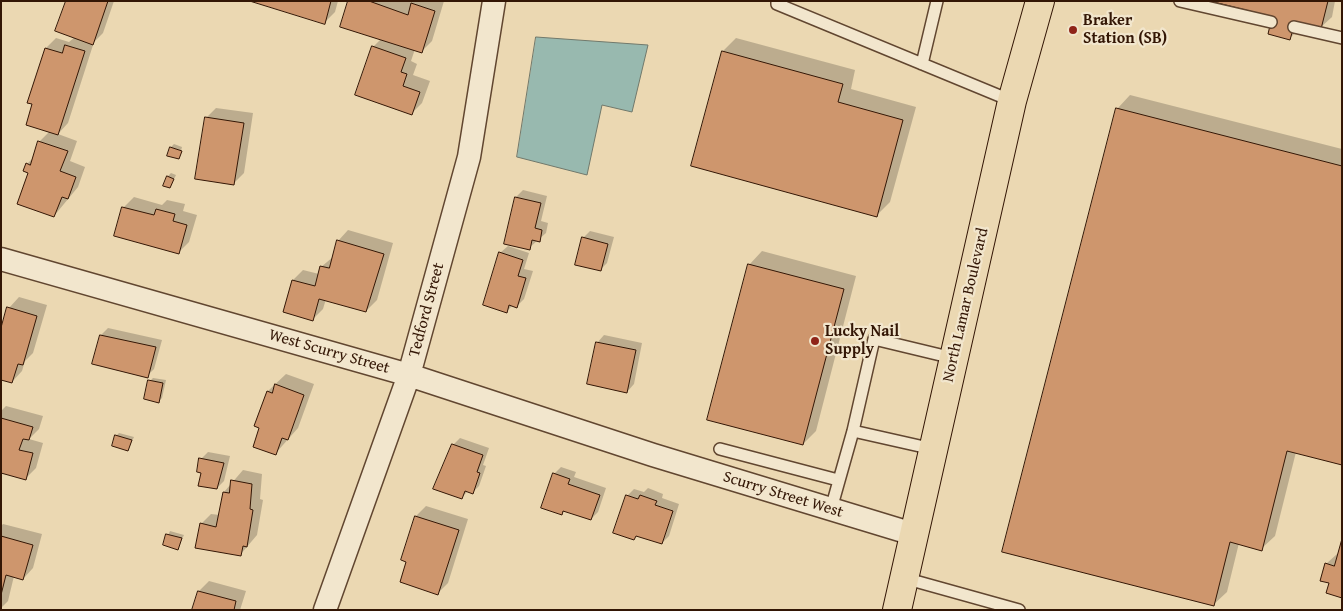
<!DOCTYPE html>
<html>
<head>
<meta charset="utf-8">
<style>
  body { margin:0 }
  #map { position:relative; width:1343px; height:611px; overflow:hidden; background:#ebd8b2; font-family:"Gentium Book Plus",serif }
  canvas { display:block }
  .frame { position:absolute; inset:0; border:2px solid #331605; pointer-events:none }
</style>
</head>
<body>
<div id="map">
<canvas width="1343" height="611"></canvas>
<div class="frame"></div>
</div>
<script>
const c = document.querySelector('canvas').getContext('2d');
c.lineJoin = 'round';
function fillPath(path, color) { c.fillStyle = color; c.fill(path, 'evenodd'); }
function stroke(path, color, width, dash) { c.strokeStyle = color; c.lineWidth = width; c.lineCap = dash ? 'butt' : 'round'; c.setLineDash(dash || []); c.stroke(path); }
function write(font, color, halo, rows, align = 'center') {
  c.font = font + ' "Gentium Book Plus",serif'; c.lineWidth = 4.5; c.setLineDash([]); c.textBaseline = 'middle'; c.strokeStyle = halo; c.fillStyle = color; for (const [text, x, y, turn = 0] of rows) {
    c.save(); c.translate(x, y); c.rotate((+turn || 0) * Math.PI / 180); c.textAlign = isNaN(turn) ? turn : align; if (halo) c.strokeText(text, 0, 0); c.fillText(text, 0, 0); c.restore();
  }
}
const water = new Path2D(`
  M536 37 648 45 632 112 602 105 587 175 517 157Z`);
const shadow = new Path2D(`
  M67 1H114L103 33 94 42 68 123 58 134 77 141 70 161 85 167 78 187 54 216 27 164 34 157 39 142 50 131 46 48 56 38 69 42 75 37Z
  M255 1H338L335 12 324 23Z
  M349 1H444L432 41 422 51 415 49 411 61 417 64 413 75 430 81 422 103 412 113 373 47 381 39Z
  M1215 1H1335L1332 17 1321 27 1300 28 1290 38 1273 16Z
  M736 38 855 70 851 89 916 107 890 202 877 215 692 165 723 51Z
  M1130 95 1342 149V464L1296 452 1275 536 1261 549 1239 543 1227 592 1213 605 1117 109Z
  M216 108 253 113 244 173 233 184 206 118Z
  M174 144 182 147 179 158 171 147Z
  M171 173 176 175 170 187 168 176Z
  M523 190 547 196 541 221 548 223 546 233 529 248 516 197Z
  M134 197 162 205 167 200 185 204 183 211 197 215 189 242 179 252 116 235 124 207Z
  M348 230 393 243 377 300 366 311 326 299 323 309 313 319 293 280 303 270 319 274 321 267 333 257 338 241Z
  M590 231 614 237 607 263 600 270 583 238Z
  M508 246 529 253 524 269 533 271 524 299 517 306 513 305 507 311 500 253Z
  M762 251 856 276 816 431 803 444 749 265Z
  M19 297 47 305 33 353 25 361 22 371 12 382 9 308Z
  M108 328 162 340 154 369 147 376 101 335Z
  M604 335 642 343 634 384 627 392 597 343Z
  M286 374 314 384 298 428 275 454 261 427 268 391Z
  M153 378 166 380 162 398 159 401 150 381Z
  M6 406 43 416 39 429 29 439 43 443 36 468 26 478 1 472V411Z
  M119 433 134 437 128 450 116 436Z
  M460 438 489 448 483 465 486 466 479 486 472 493 468 491 462 497 453 445Z
  M208 452 230 456 224 481 217 488 202 472 201 459Z
  M561 467 576 472 574 477 606 488 598 512 591 519 565 511 561 514 554 474Z
  M243 470 262 474 260 499 263 500 257 535 240 555 201 524 211 514 220 515 224 492Z
  M648 488 663 494 662 498 679 504 669 536 662 543 637 535 634 538 627 496 634 489 644 492Z
  M426 506 468 519 448 583 438 593 408 561 402 559 416 516Z
  M3 524 42 534 33 568 23 579 14 576 8 601 1 608V526Z
  M170 531 184 535 178 548 164 544Z
  M1337 554H1339L1331 582 1326 564Z
  M209 581 246 591 240 610H194L199 591Z`);
const building = new Path2D(`
  M66 1H108L93 45 55 31Z
  M250 1H331L325 24Z
  M348 1H369L408 15 411 3 435 11 422 53 340 27Z
  M1210 1H1328L1321 29 1295 22 1290 40 1268 34 1272 17Z
  M65 45 85 51 58 135 26 125 32 104 27 103 45 48 62 53Z
  M372 46 406 58 401 72 407 74 403 86 420 92 412 115 355 95Z
  M722 51 843 84 838 102 903 120 877 217 691 166Z
  M1116 108 1342 166V465L1287 451 1262 551 1230 542 1214 606 1002 552Z
  M205 117 244 123 234 185 195 179Z
  M38 141 68 151 60 171 76 177 68 199 62 197 54 217 17 204 28 173 23 171 26 163 30 165Z
  M170 147 182 151 179 159 167 156Z
  M167 176 174 179 170 188 163 186Z
  M515 197 541 203 535 228 542 230 540 242 532 240 530 250 504 244Z
  M122 207 154 215 156 209 175 214 173 221 187 225 179 254 114 236Z
  M582 237 608 244 601 271 575 265Z
  M337 240 384 254 366 312 319 299 313 321 283 312 292 280 315 286 320 266 329 268Z
  M499 252 523 260 518 276 526 278 517 308 509 305 507 313 483 305Z
  M748 264 844 289 803 445 707 420Z
  M7 307 37 316 23 365 18 364 12 383 1 380V328Z
  M100 335 156 347 148 378 92 364Z
  M596 342 636 350 627 393 587 384Z
  M148 380 163 383 159 403 144 399Z
  M275 384 304 395 288 440 282 438 276 455 253 447 259 428 254 426 267 391 272 393Z
  M1 418 33 427 29 440 23 439 19 450 33 453 26 480 1 473Z
  M115 435 132 440 128 451 112 446Z
  M452 444 483 455 477 472 480 473 473 494 465 491 462 499 433 489Z
  M199 458 224 463 217 489 198 486 201 473 197 472Z
  M553 473 570 479 568 484 600 495 591 520 563 511 562 515 541 508Z
  M231 480 252 484 250 509 253 510 247 547 243 546 241 556 195 548 200 523 216 527 223 492 229 493Z
  M626 495 638 499 640 495 657 501 655 505 673 511 662 544 636 536 634 540 613 533Z
  M415 516 459 530 438 595 400 582 406 562 401 560Z
  M166 534 182 538 178 550 163 545Z
  M1 536 33 545 23 580 6 575 1 595Z
  M1342 539V598L1326 593 1329 583 1320 581 1325 563 1334 566Z
  M198 591 236 601 234 610H192Z`);
const lane = new Path2D(`
  M777 1V4L1012 101
  M1180 1 1271 22
  M1294 27 1342 38
  M922 64 937 1
  M853 431 933 449
  M720 449 838 480
  M831 509 853 431 874 339 953 358
  M904 578 1019 610`);
const street = new Path2D(`
  M1 259 409 375 653 455 913 534
  M325 610 409 375 469 157 494 1`);
const primary = new Path2D(`
  M897 610 1012 101 1040 1`);
const markers = [
  [1073,30,5,"#8f2418"],
  [815,341,5,"#8f2418"]
];
const poiNames = [
  ["Braker",1083,21],
  ["Station (SB)",1083,39],
  ["Lucky Nail",825,332],
  ["Supply",825,350]
];
const streetNames = [
  ["North Lamar Boulevard",966,305,-77],
  ["Tedford Street",427,310,-75],
  ["West Scurry Street",329,352,16],
  ["Scurry Street West",783,495,17]
];
fillPath(water, '#98b9af');
stroke(water, '#70786b', 1);
fillPath(shadow, '#0003');
fillPath(building, '#ce966d');
stroke(building, '#331605', 1);
stroke(lane, '#614630', 14);
stroke(street, '#614630', 25);
stroke(primary, '#331605', 30);
stroke(lane, '#f2e6cd', 11);
stroke(street, '#f2e6cd', 22);
stroke(primary, '#ebd8b2', 28);
for (const [x, y, r, color] of markers) { const dot = new Path2D(); dot.arc(x, y, r, 0, 2 * Math.PI); c.fillStyle = color; c.fill(dot); stroke(dot, '#f2e6cd', 2); }
write('bold 16px', '#331605', '#f2e6cd', poiNames, 'left');
write('16px', '#331605', '#f2e6cd', streetNames);
</script>
</body>
</html>
